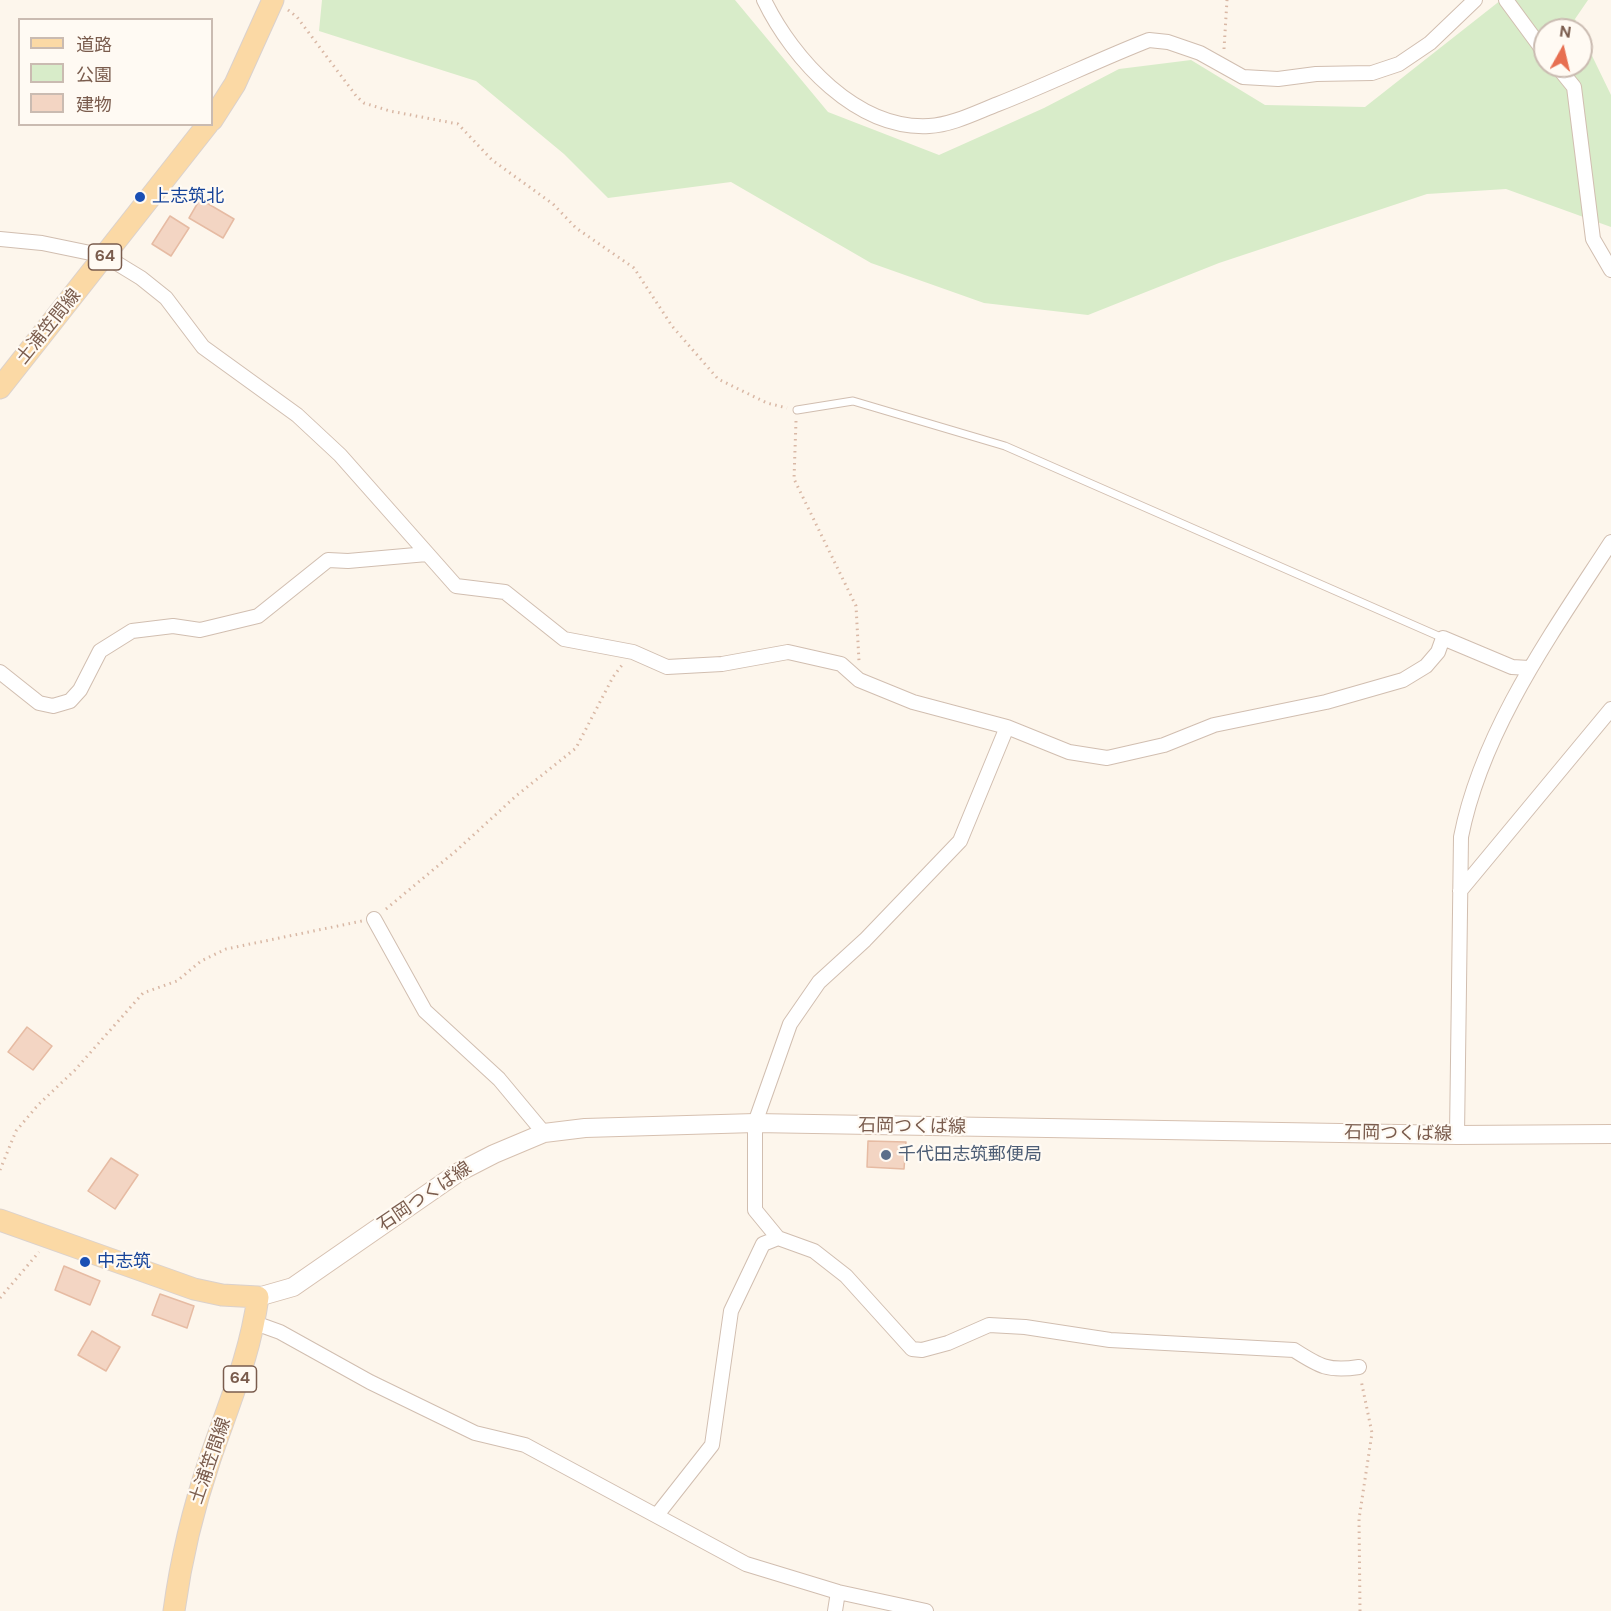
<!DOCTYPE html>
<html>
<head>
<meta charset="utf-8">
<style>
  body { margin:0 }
  #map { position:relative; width:1611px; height:1611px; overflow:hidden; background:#fdf6ec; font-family:"DM Sans","Noto Sans JP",sans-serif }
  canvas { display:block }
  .legend { position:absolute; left:18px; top:18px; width:195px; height:108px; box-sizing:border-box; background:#fffaf3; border:2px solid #cabbb1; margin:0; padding:8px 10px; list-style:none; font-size:18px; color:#7a5c4d }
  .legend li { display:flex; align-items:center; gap:12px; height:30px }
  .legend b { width:30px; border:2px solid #cabbb1 }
  .north { position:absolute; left:1533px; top:18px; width:60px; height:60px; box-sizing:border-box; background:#fffaf3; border:2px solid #cabbb1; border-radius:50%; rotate:8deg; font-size:16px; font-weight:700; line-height:24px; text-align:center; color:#7a5c4d }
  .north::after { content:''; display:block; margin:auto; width:21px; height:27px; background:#e76f51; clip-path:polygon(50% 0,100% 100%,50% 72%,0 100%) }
</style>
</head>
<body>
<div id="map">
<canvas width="1611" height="1611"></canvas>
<ul class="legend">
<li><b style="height:8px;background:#fbd9a5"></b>道路</li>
<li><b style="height:16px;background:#d8ecc9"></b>公園</li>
<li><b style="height:16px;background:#f3d5c3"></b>建物</li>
</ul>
<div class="north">N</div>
</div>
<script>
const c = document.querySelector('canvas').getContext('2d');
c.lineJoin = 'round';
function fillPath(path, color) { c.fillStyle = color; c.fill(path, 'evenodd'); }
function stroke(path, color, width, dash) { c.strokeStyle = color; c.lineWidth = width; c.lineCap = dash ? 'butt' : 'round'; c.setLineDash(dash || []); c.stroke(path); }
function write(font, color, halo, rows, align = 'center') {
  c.font = font + ' "DM Sans","Noto Sans JP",sans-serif'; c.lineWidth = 4.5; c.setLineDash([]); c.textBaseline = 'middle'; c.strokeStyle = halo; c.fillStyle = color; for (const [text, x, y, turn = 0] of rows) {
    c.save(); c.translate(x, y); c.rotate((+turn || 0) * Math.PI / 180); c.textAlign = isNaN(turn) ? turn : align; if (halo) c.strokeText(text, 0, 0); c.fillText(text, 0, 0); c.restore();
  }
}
const green = new Path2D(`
  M322 0H735L828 112 939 155 1044 108 1119 69 1191 60 1265 105 1365 107 1501 0H1588L1575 19 1580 30H1545V66H1581V33L1611 95V227L1506 189 1427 194 1219 263 1088 315 984 303 871 263 731 182 608 198 564 154 476 81 319 31Z`);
const building = new Path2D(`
  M200 199 234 219 223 238 189 218Z
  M170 216 189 228 171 256 152 244Z
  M27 1027 52 1046 33 1070 8 1052Z
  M868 1141 906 1142 904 1169 867 1167Z
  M111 1158 138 1175 115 1209 88 1191Z
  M64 1266 100 1281 90 1305 55 1290Z
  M160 1294 194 1306 187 1328 152 1315Z
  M92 1331 120 1347 106 1371 78 1355Z`);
const path = new Path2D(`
  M288 10 297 17 357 97 364 103 390 111 458 124 492 160 553 204 576 228 634 268 672 326 718 379 767 403 787 408
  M1224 49 1227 0
  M796 421 794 479 856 606 859 661
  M386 909 457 850 516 796 576 748 613 677 622 665
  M0 1170 16 1131 38 1105 75 1070 143 993 177 981 201 961 226 949 362 921
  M0 1298 39 1252
  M1360 1611 1359 1519 1372 1433 1361 1380`);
const lane = new Path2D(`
  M797 410 853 401 1005 446 1443 638`);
const street = new Path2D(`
  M764 0C793 60 857 130 929 126 952 125 977 112 998 104 1049 84 1098 60 1149 40L1168 42 1200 53 1243 77 1278 79 1316 74 1372 73 1399 64 1430 43 1475 0
  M1506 0 1545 53
  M1557 66 1574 87 1593 239 1611 270
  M0 239 42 243 105 256 141 278 166 298 203 347 297 415 340 455 456 586 505 592 564 639 633 652 667 667 722 664 788 652 841 664 859 680 913 702 1007 727 1069 752 1107 758 1164 745 1214 725 1326 702 1403 680 1426 666 1438 652 1443 638 1512 667 1529 668
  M0 672 39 703 53 706 70 701 80 690 100 651 132 631 173 626 200 630 258 616 328 560 348 561 427 554
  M1007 727 960 841 865 940 819 982 790 1024 755 1123V1210L778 1238 814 1251 846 1276 912 1349 922 1350 948 1343 989 1325 1025 1327 1110 1340 1294 1350C1319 1366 1328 1372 1359 1367
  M1460 891 1611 709
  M374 919 425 1011 499 1079 544 1133
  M1457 1135 1461 837C1482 730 1552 633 1611 542
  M255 1323 280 1332 370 1382 475 1433 525 1445 746 1564 838 1592 926 1611
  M657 1515 712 1445 731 1311 763 1244 778 1238
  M835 1611 838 1592`);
const secondary = new Path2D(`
  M258 1297 293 1287 459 1172 494 1154 544 1133 585 1128 755 1123 1457 1135 1611 1134`);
const primary = new Path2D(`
  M212 120 235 84 273 0
  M0 388 208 124
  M0 1220 194 1289 222 1295 258 1297C250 1356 229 1403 210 1459 193 1509 181 1559 174 1611`);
const markers = [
  [140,197,6,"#1a4fb4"],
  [886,1155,6,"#5c6f8a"],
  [85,1262,6,"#1a4fb4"]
];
const shields = [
  [105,257,33],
  [240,1379,33]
];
const shieldNames = [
  ["64",105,257],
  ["64",240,1379]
];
const transitNames = [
  ["上志筑北",152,197],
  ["中志筑",97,1262]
];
const streetNames = [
  ["土浦笠間線",49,327,-51],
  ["石岡つくば線",912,1127,1],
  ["石岡つくば線",1398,1134,1],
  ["石岡つくば線",425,1197,-34],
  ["土浦笠間線",211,1461,-71]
];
const serviceNames = [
  ["千代田志筑郵便局",898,1155]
];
fillPath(green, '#d8ecc9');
fillPath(building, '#f3d5c3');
stroke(building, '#e6bba3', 1.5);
stroke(lane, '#d1beb0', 9);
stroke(street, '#d1beb0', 16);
stroke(secondary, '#d6c0b0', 20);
stroke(primary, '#dad1cd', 23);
stroke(path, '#d9b8a5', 3, [1.5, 4.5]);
stroke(lane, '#fff', 7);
stroke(street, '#fff', 14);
stroke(secondary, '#fff', 18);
stroke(primary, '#fbd9a5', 21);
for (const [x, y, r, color] of markers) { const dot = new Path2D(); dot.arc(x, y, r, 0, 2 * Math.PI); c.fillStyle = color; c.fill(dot); stroke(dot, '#fffaf3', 2); }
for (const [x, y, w] of shields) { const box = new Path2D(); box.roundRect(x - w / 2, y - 13, w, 26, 4.5); c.fillStyle = '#fffaf3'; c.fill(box); stroke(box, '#7a5c4d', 1.5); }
write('bold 16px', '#7a5c4d', null, shieldNames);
write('18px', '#164399', '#fffaf3', transitNames, 'left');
write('18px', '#7a5c4d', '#fffaf3', streetNames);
write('18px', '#4e5e75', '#fffaf3', serviceNames, 'left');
</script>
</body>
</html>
